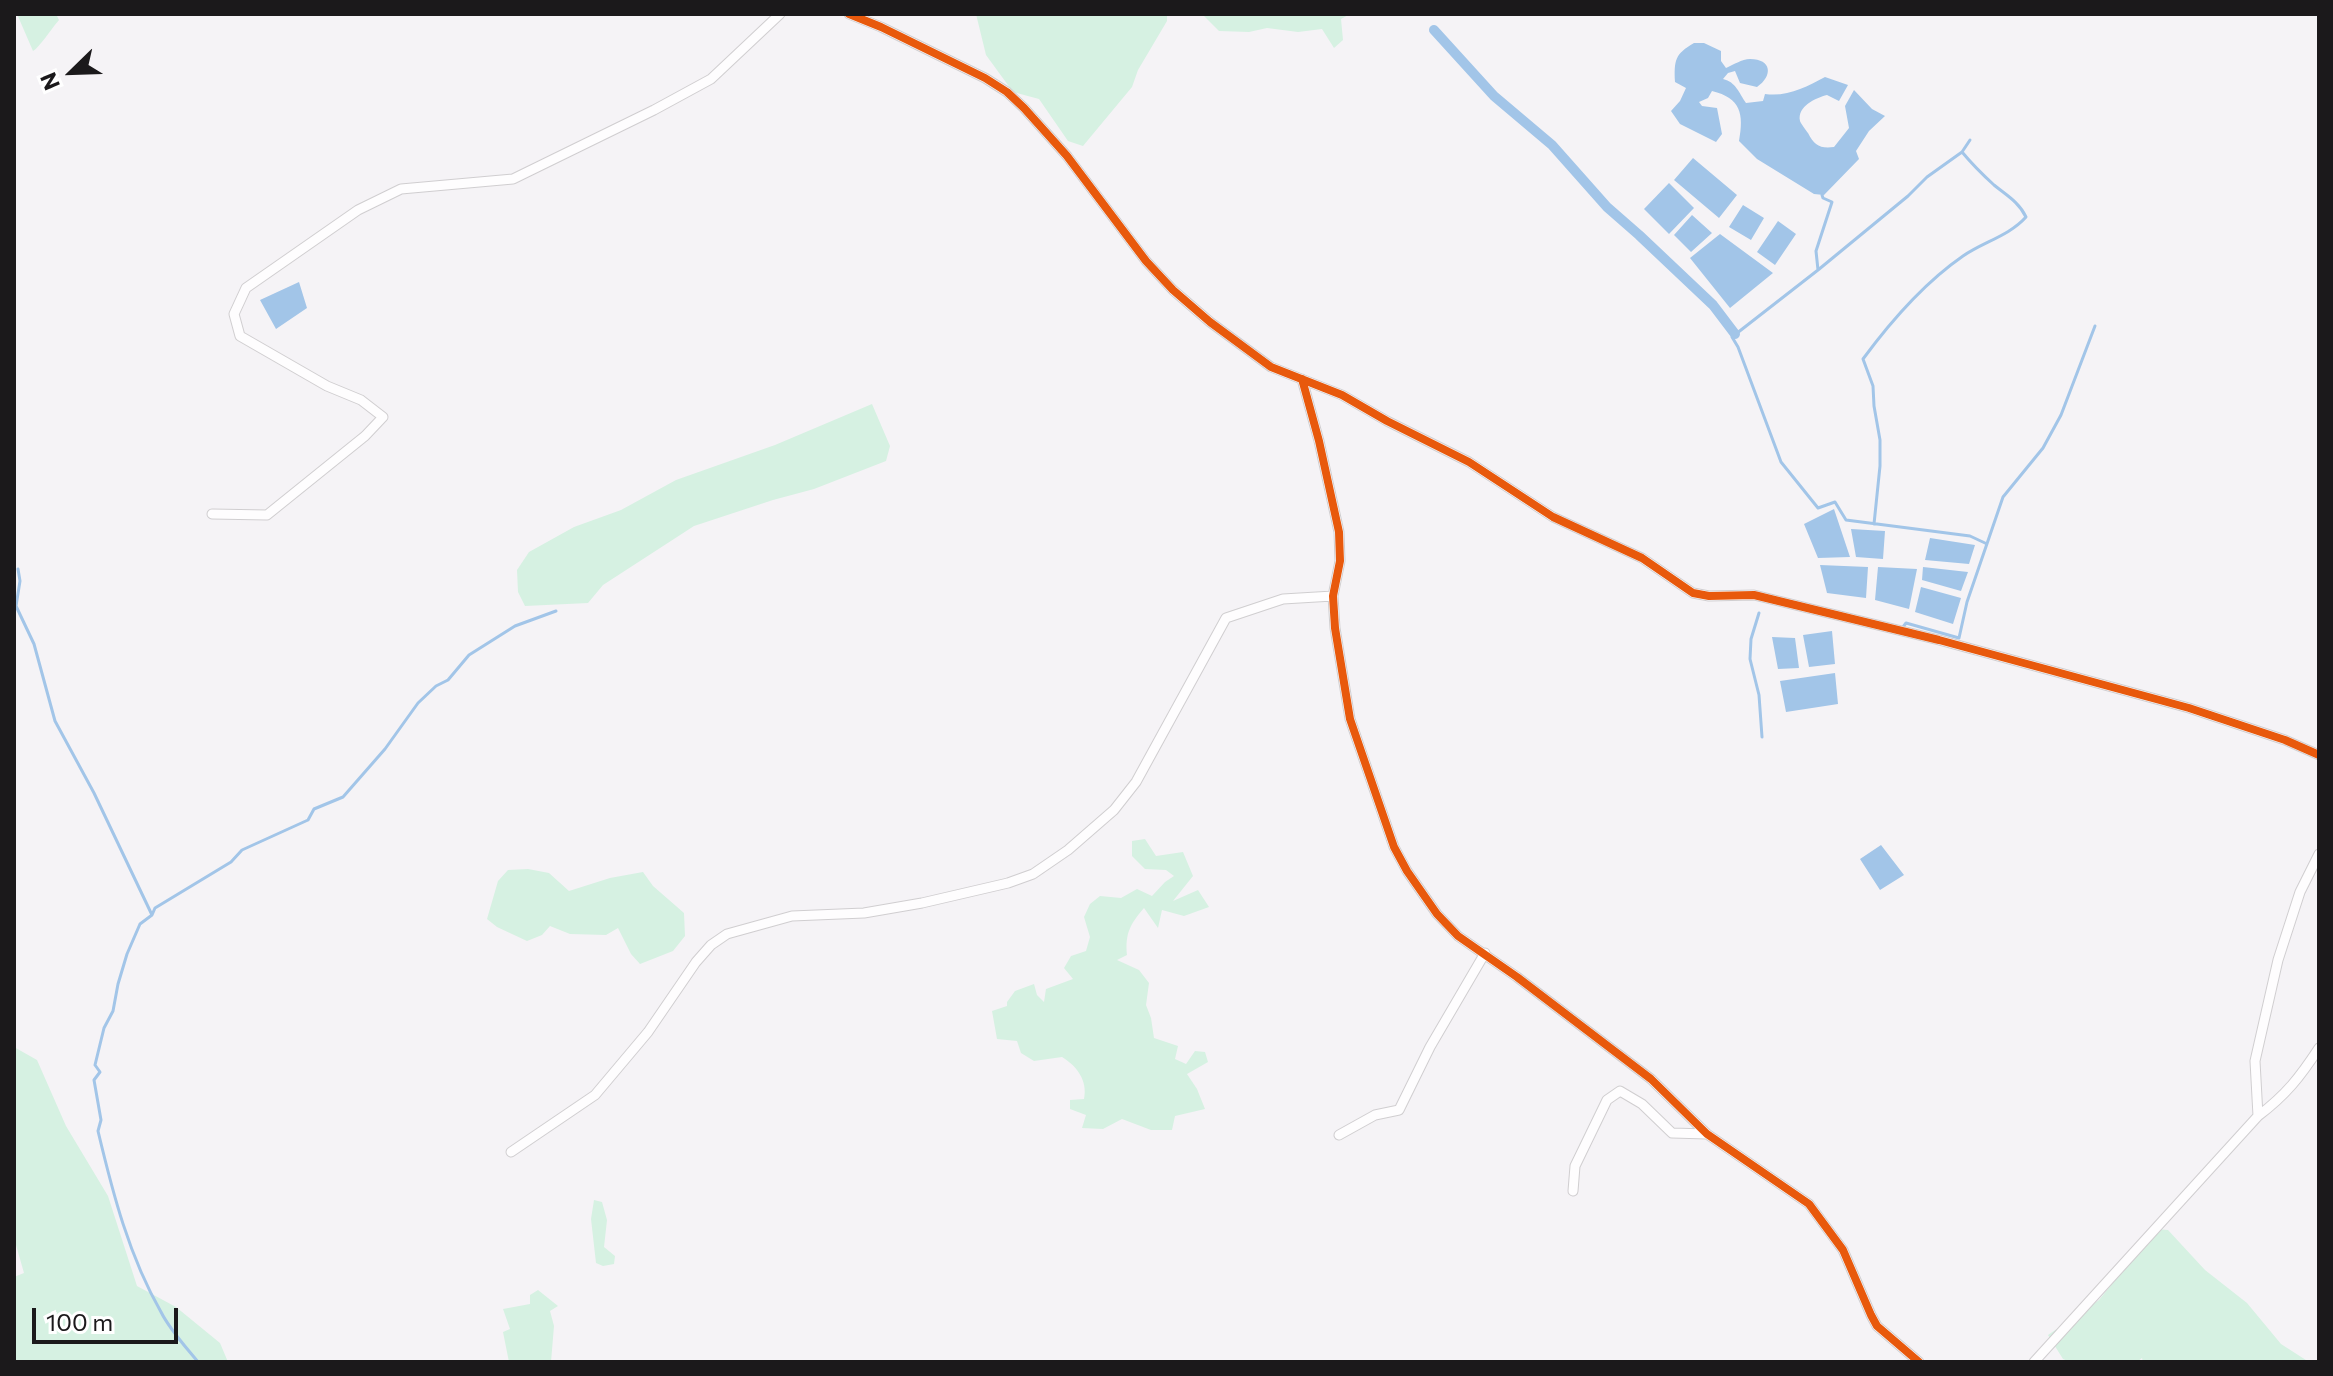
<!DOCTYPE html>
<html>
<head>
<meta charset="utf-8">
<style>
  body { margin:0 }
  #map { position:relative; width:2333px; height:1376px; overflow:hidden; background:#f5f3f6; font-family:Commissioner,sans-serif }
  canvas { display:block }
  .frame { position:absolute; inset:0; border:16px solid #1b191b; pointer-events:none }
  .north { position:absolute; left:32px; top:32px; width:80px; height:80px; -webkit-text-stroke:6px #fff; paint-order:stroke; rotate:247deg; font-size:22px; font-weight:700; line-height:32px; text-align:center; color:#1b191b }
  .north::after { content:''; display:block; margin:auto; width:28px; height:36px; background:#1b191b; clip-path:polygon(50% 0,100% 100%,50% 72%,0 100%) }
  .scale { position:absolute; left:32px; top:1308px; width:146px; height:36px; box-sizing:border-box; border:4px solid #1b191b; border-top:0; padding-left:10px; font-size:24px; line-height:28px; white-space:nowrap; color:#1b191b; -webkit-text-stroke:6px #fff; paint-order:stroke }
</style>
</head>
<body>
<div id="map">
<canvas width="2333" height="1376"></canvas>
<div class="frame"></div>
<div class="north">N</div>
<div class="scale">100 m</div>
</div>
<script>
const c = document.querySelector('canvas').getContext('2d');
c.lineJoin = 'round';
function fillPath(path, color) { c.fillStyle = color; c.fill(path, 'evenodd'); }
function stroke(path, color, width, dash) { c.strokeStyle = color; c.lineWidth = width; c.lineCap = dash ? 'butt' : 'round'; c.setLineDash(dash || []); c.stroke(path); }
const green = new Path2D(`
  M17 14H56L59 20C52 28 39 48 33 51Z
  M976 14H1167V21L1138 70 1132 87 1083 146 1068 141 1039 99 1013 92 986 55Z
  M1202 14H1350L1341 19 1343 40 1334 48 1322 29 1298 32 1267 28 1249 32 1219 31Z
  M872 404 890 446 886 461 814 489 773 500 694 526 603 585 588 603 525 606 518 592 517 570 529 552 574 527 621 510 676 480 775 445Z
  M1145 839 1156 856 1183 852 1193 876 1173 901 1198 890 1209 907 1184 916 1162 910 1158 928 1144 908C1130 924 1125 934 1127 955L1117 960 1139 970 1149 983 1146 1005 1151 1018 1154 1038 1178 1046 1175 1059 1186 1064 1195 1051 1205 1052 1208 1062 1187 1074 1197 1089 1205 1109 1175 1116 1172 1130H1151L1122 1119 1103 1129 1082 1128 1086 1115 1070 1109V1100L1084 1099C1088 1081 1077 1066 1062 1057L1034 1061 1021 1053 1017 1041 997 1039 992 1011 1007 1006V1002L1015 991 1034 984 1037 995 1044 1002 1046 989 1073 979 1064 968 1071 956 1086 951 1090 937 1084 917 1090 904 1100 896 1121 898 1137 889 1152 896 1165 882 1174 876 1166 870 1145 869 1132 856V841Z
  M528 869 549 873 569 891 610 878 643 872 653 886 684 913 685 936 673 951 640 964 631 954 618 928 606 935 570 934 550 926 542 935 527 941 497 927 487 919 498 881 508 870Z
  M14 1047 37 1060 66 1126 108 1196 137 1286 176 1307 220 1343 228 1362H14V1277L24 1273 14 1238Z
  M594 1200 602 1202 607 1220 604 1247 615 1256 614 1264 603 1266 596 1263 591 1219Z
  M2156 1229 2168 1230 2205 1270 2247 1303 2281 1344 2309 1362H2143L2142 1358 2137 1362H2070L2063 1359 2048 1335 2099 1300Z
  M538 1290 558 1306 550 1311 554 1326 551 1362H509L503 1332 510 1329 503 1309 530 1304V1295Z`);
const water = new Path2D(`
  M1694 43H1704L1721 51V61L1726 68C1733 65 1742 59 1750 59 1772 59 1773 76 1757 87L1740 83 1735 71 1728 73 1723 79C1736 82 1739 93 1746 103L1763 101 1765 94C1788 97 1806 87 1825 77L1848 85 1839 101 1827 95C1816 98 1797 106 1800 121 1800 122 1807 132 1808 133 1814 145 1820 149 1834 147L1849 128 1845 106 1854 90 1872 109 1885 116 1869 131 1856 151 1859 159 1824 195 1814 194 1757 159 1739 141C1744 114 1741 98 1712 91L1708 98 1699 102 1702 106 1717 108 1722 134 1716 142 1680 124 1671 111 1680 101 1686 88 1675 82C1674 60 1675 54 1694 43Z
  M1693 158 1737 195 1719 218 1674 180Z
  M1669 183 1694 208 1669 234 1644 209Z
  M1743 205 1764 218 1751 240 1729 227Z
  M1692 215 1712 233 1691 252 1674 235Z
  M1778 221 1796 234 1775 265 1757 252Z
  M1720 234 1773 273 1730 308 1690 258Z
  M299 282 307 308 276 329 260 300Z
  M1834 509 1850 557 1818 558 1804 524Z
  M1851 529 1885 531 1883 559 1856 557Z
  M1930 538 1975 545 1969 564 1925 560Z
  M1820 565 1868 567 1866 598 1827 593Z
  M1878 567 1917 569 1909 609 1875 600Z
  M1923 567 1968 572 1961 591 1922 580Z
  M1921 587 1961 598 1953 624 1915 612Z
  M1832 631 1835 664 1809 667 1803 635Z
  M1772 637 1795 638 1799 668 1778 669Z
  M1835 673 1838 704 1786 712 1780 681Z
  M1881 845 1904 875 1880 890 1860 859Z`);
const stream = new Path2D(`
  M1822 195 1823 198 1832 202 1816 251 1818 270 1732 337 1738 347 1781 462 1818 508 1835 502 1846 520 1970 536 1985 543
  M1818 270 1908 196 1927 177 1962 152 1970 140
  M1874 524 1880 466V440L1874 406 1873 386 1863 359C1891 321 1924 283 1963 256 1983 242 2009 236 2026 217 2019 202 2006 195 1994 185 1983 175 1972 164 1962 152
  M18 569 20 581 16 606 34 644 55 721 94 793 152 915
  M1759 613 1751 639 1750 659 1759 695 1762 737
  M1903 627 1906 623 1959 638 1967 602 2003 497 2043 448 2061 415 2095 326
  M198 1362C185 1346 170 1330 161 1312 129 1256 113 1194 98 1131L101 1120 94 1080 100 1072 95 1065 104 1028 113 1011 118 984 127 954 140 924 152 915 155 908 231 862 242 850 308 820 314 809 343 797 385 749 418 703 436 686 448 680 469 655 515 626 556 611`);
const canal = new Path2D(`
  M1434 30 1494 96 1552 145 1607 207 1639 235 1713 305 1735 334`);
const minor = new Path2D(`
  M849 14 881 27 985 78 1007 92 1024 108 1067 156 1146 261 1173 290 1210 322 1271 367 1342 395 1387 421 1469 462 1553 517 1642 558 1693 593 1709 596 1754 595 1939 640 2189 708 2285 740 2319 755
  M1302 379 1319 441 1339 532 1340 561 1333 596 1335 628 1350 719 1394 847 1407 871 1437 914 1458 936 1517 977 1651 1079 1707 1134 1809 1204 1843 1250 1871 1315 1877 1326 1919 1362
  M212 514 267 515 365 436 383 417 361 400 327 386 240 336 234 314 246 288 358 210 401 189 513 179 654 110 711 79 780 14
  M2258 1116 2255 1061 2278 960 2300 892 2319 854
  M1339 1135 1375 1115 1399 1110 1430 1047 1485 953
  M511 1152 595 1095 648 1032 696 962 711 945 727 934 792 916 864 913 922 903 1008 883 1033 874 1068 850 1114 810 1136 782 1226 618 1283 599 1333 596
  M1573 1191 1575 1166 1607 1100 1620 1091 1642 1104 1672 1133 1707 1134
  M2034 1362 2258 1116C2286 1095 2300 1077 2319 1048`);
const cycleway = new Path2D(`
  M849 14 881 27 985 78 1007 92 1024 108 1067 156 1146 261 1173 290 1210 322 1271 367 1342 395 1387 421 1469 462 1553 517 1642 558 1693 593 1709 596 1754 595 1939 640 2189 708 2285 740 2319 755
  M1302 379 1319 441 1339 532 1340 561 1333 596 1335 628 1350 719 1394 847 1407 871 1437 914 1458 936 1517 977 1651 1079 1707 1134 1809 1204 1843 1250 1871 1315 1877 1326 1919 1362`);
fillPath(green, '#d6f1e2');
fillPath(water, '#a2c5e8');
stroke(stream, '#a2c5e8', 3);
stroke(canal, '#a2c5e8', 10);
stroke(minor, '#d0ced0', 11);
stroke(minor, '#fefdfe', 9);
stroke(cycleway, '#e8590c', 8);
</script>
</body>
</html>
